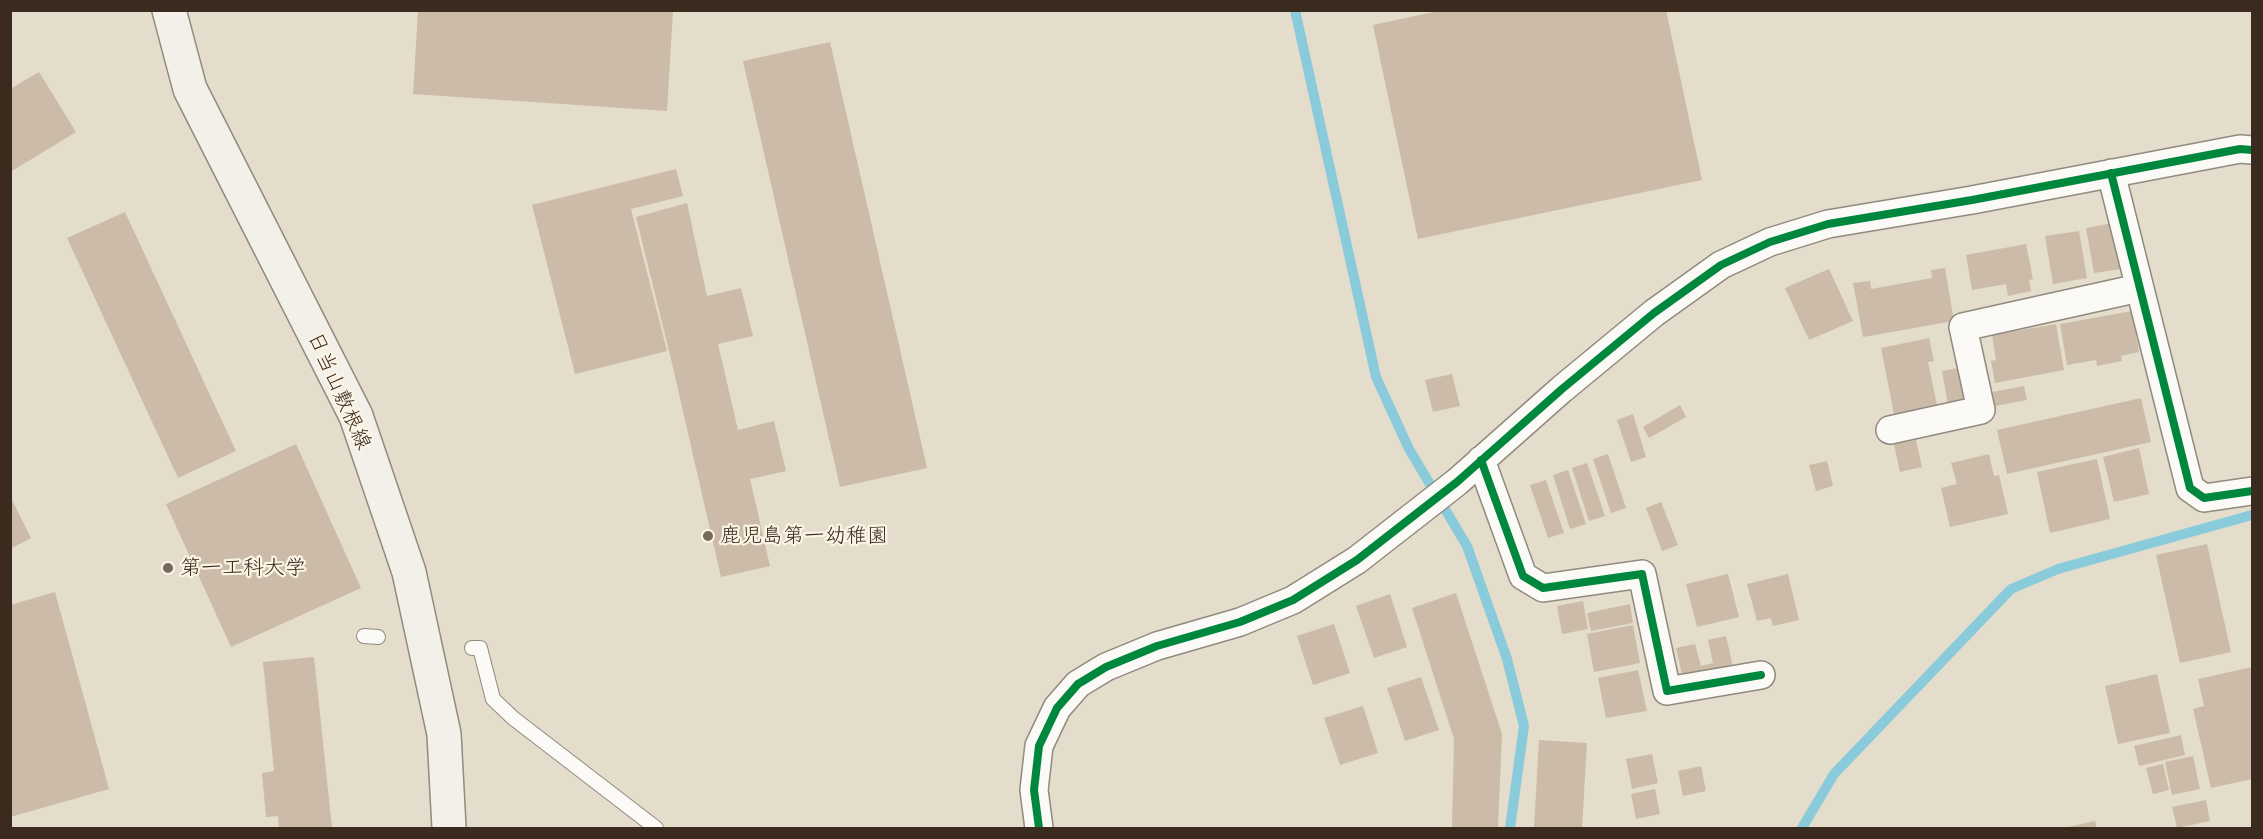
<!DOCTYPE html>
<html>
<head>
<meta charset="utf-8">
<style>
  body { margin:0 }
  #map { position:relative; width:2263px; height:839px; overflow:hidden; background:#e4ddcc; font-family:"Comic Neue",sans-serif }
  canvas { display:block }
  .frame { position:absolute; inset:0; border:12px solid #3b2a1e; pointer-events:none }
</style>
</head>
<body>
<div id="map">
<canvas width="2263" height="839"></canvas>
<div class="frame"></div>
</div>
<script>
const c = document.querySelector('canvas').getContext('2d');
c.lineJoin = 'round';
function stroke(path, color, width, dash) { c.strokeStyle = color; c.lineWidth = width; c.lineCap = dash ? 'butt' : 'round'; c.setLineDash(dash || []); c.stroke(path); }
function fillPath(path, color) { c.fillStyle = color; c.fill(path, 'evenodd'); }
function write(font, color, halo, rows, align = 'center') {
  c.font = font + ' "Comic Neue","Klee One",sans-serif'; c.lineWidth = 4.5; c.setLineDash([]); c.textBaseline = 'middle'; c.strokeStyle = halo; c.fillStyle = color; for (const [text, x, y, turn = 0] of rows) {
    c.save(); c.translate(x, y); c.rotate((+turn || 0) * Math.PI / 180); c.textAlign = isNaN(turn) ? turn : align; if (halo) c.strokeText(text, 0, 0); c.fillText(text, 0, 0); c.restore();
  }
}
const stream = new Path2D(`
  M1295 10 1376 377 1409 449 1467 546 1507 659 1524 726 1510 828
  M1802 828 1834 774 2011 589 2058 569 2252 515`);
const building = new Path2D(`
  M418 10H673L667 111 413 94Z
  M1443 10H1666L1702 180 1418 239 1373 25Z
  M830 42 927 468 840 487 743 61Z
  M39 72 76 132 12 171 10 168V89Z
  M676 169 683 196 631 209 667 351 575 374 532 205Z
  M687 203 707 296 741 288 753 336 718 344 738 430 774 421 786 471 750 479 770 566 721 577 671 359 636 217Z
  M125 212 236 451 178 478 67 238Z
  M2113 223 2121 269 2094 273 2086 228Z
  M2079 231 2087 278 2053 284 2045 236Z
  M2026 244 2033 279 2029 280 2031 291 2008 296 2006 284 1972 290 1966 255Z
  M1945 268 1954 321 1863 337 1853 283 1870 281 1871 289 1932 278 1931 270Z
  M1829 269 1853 321 1809 340 1785 288Z
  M2132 311 2139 352 2121 356 2122 361 2097 366 2096 360 2067 365 2060 324Z
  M2056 324 2064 370 1995 383 1991 361 1996 360 1992 335Z
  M1929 338 1934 361 1928 362 1937 405 1894 414 1881 348Z
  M1964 367 1970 401 1948 405 1942 371Z
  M1452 374 1460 406 1433 412 1425 380Z
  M2024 386 2027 400 1995 406 1993 392Z
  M2141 398 2151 442 2007 474 1997 430Z
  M1680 405 1686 417 1649 438 1643 427Z
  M1633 414 1646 457 1631 462 1617 420Z
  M1916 440 1922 467 1900 472 1894 444Z
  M296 444 361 588 231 647 166 504Z
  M2139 448 2149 494 2114 502 2103 457Z
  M1608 454 1626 508 1611 513 1593 459Z
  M1989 454 1994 476 1999 475 2008 514 1950 527 1941 488 1957 484 1951 463Z
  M2097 459 2110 519 2050 533 2037 472Z
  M1827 461 1833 486 1816 491 1809 465Z
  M1587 463 1605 516 1589 521 1572 468Z
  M1568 470 1586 524 1570 529 1553 475Z
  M1546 480 1564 533 1548 538 1530 485Z
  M10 496 31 538 10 549Z
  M1661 502 1678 545 1662 551 1646 508Z
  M2207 544 2231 652 2180 663 2156 555Z
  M1728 574 1739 617 1697 627 1686 584Z
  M1788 574 1799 620 1773 626 1771 618 1757 621 1747 584Z
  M55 592 109 789 10 817V605Z
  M1456 593 1502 734 1498 828H1452L1454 739 1412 608Z
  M1390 594 1407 647 1374 658 1356 606Z
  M1583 601 1588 629 1562 634 1557 606Z
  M1630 604 1633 623 1591 631 1587 613Z
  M1334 624 1350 673 1313 685 1297 636Z
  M1633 625 1640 663 1594 672 1587 634Z
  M1726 636 1733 667 1683 679 1676 648 1695 644 1701 666 1713 663 1708 640Z
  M314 657 332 828H279L278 816 266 817 262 773 274 771 263 662Z
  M2252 667V779L2211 788 2193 709 2204 706 2198 679Z
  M1638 670 1647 711 1606 718 1598 678Z
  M2157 674 2170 733 2118 744 2105 686Z
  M1421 677 1439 730 1405 741 1387 688Z
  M1363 706 1378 753 1340 765 1324 718Z
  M2181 735 2185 755 2139 766 2134 746Z
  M1539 740 1587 743 1582 828H1534Z
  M1652 754 1658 783 1632 789 1626 759Z
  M2193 756 2200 789 2172 795 2165 762Z
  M2163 764 2169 790 2153 794 2146 768Z
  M1701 766 1706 791 1683 796 1678 771Z
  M1655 789 1660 814 1636 819 1631 794Z
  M2206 800 2210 821 2177 828 2172 807Z
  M2095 821 2097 828H2064Z`);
const lane = new Path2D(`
  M364 636 378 637
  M472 648H480L493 699 513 718 656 828`);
const street = new Path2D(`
  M2111 173 2190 488 2204 498 2252 491
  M1890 430 1981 410 1963 327 2139 288
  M1481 460 1523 576 1543 588 1642 574 1667 691 1761 675
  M1039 828 1034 790 1039 746 1057 708 1078 684 1106 667 1157 646 1240 622 1293 600 1357 560 1457 482 1562 389 1654 313 1721 265 1770 242 1828 224 1972 200 2240 149 2252 150`);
const secondary = new Path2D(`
  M169 10 190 89 356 416 409 572 444 734 449 828`);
const cycleway = new Path2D(`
  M2111 173 2190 488 2204 498 2252 491
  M1481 460 1523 576 1543 588 1642 574 1667 691 1761 675
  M1039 828 1034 790 1039 746 1057 708 1078 684 1106 667 1157 646 1240 622 1293 600 1357 560 1457 482 1562 389 1654 313 1721 265 1770 242 1828 224 1972 200 2240 149 2252 150`);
const markers = [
  [708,536,6,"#76695b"],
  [168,568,6,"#76695b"]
];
const streetNames = [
  ["日当山敷根線",339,391,66]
];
const poiNames = [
  ["鹿児島第一幼稚園",720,536],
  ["第一工科大学",180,568]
];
stroke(stream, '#8acbdb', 10);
fillPath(building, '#cbbba8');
stroke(lane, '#908a7f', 16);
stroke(street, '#908a7f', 30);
stroke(secondary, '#908a7f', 36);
stroke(lane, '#fbfaf7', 14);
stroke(street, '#fbfaf7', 27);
stroke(secondary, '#f3f0e9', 33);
stroke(cycleway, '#00873e', 8);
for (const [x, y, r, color] of markers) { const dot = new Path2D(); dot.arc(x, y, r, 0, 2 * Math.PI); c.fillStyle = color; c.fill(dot); stroke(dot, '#fcf5e5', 2); }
write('21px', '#3b2a1e', '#fcf5e5', streetNames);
write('21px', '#3b2a1e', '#fcf5e5', poiNames, 'left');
</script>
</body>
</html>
